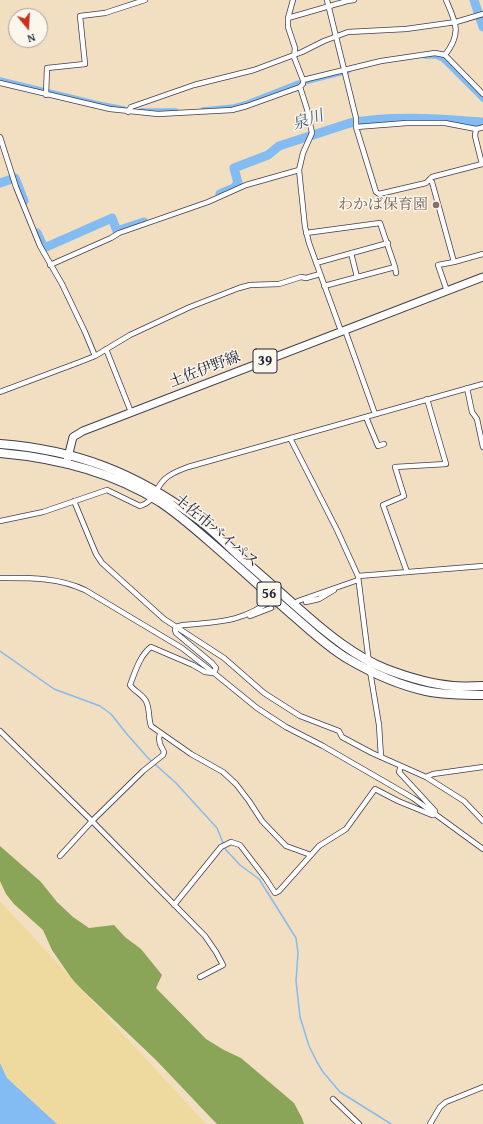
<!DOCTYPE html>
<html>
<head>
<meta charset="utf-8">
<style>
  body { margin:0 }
  #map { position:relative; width:483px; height:1124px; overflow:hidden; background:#f2dec0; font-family:"Gentium Book Plus",serif }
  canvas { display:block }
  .north { position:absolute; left:8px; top:8px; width:40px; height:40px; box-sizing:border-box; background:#fbf7ec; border:1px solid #a4a2a5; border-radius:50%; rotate:162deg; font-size:11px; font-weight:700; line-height:16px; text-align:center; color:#22223b }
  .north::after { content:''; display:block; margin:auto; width:14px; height:18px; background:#c8321e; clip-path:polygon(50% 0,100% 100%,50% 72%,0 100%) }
</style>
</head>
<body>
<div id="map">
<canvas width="483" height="1124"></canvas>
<div class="north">N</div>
</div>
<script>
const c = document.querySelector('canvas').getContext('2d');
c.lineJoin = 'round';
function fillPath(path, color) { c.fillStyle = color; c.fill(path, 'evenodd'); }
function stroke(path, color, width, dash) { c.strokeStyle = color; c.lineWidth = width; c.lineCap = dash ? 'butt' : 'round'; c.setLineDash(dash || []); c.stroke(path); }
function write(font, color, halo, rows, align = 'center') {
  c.font = font + ' "Gentium Book Plus","Noto Serif JP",serif'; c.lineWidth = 3; c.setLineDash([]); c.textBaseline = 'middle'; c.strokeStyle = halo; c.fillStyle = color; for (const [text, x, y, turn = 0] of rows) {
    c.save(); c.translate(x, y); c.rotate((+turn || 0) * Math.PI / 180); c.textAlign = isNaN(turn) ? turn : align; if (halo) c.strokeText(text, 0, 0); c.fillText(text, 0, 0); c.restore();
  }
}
const forest = new Path2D(`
  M0 846 41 882 57 902 73 917 89 928 114 925 125 937 141 949 162 975 156 988 206 1039 224 1050 241 1058 294 1103 302 1118 304 1124H217L213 1120 156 1060 74 982 52 950 43 930 14 904 6 894 0 881Z`);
const sand = new Path2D(`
  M0 901 206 1124H57L7 1078 0 1063Z`);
const water = new Path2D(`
  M0 1063 7 1078 57 1124H0Z`);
const stream = new Path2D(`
  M0 651 54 689 100 706 111 714 126 733 148 758 176 783 217 828 226 850 240 865 259 879 296 938 298 953 296 981 300 1017 309 1046 317 1062 323 1072 340 1092 391 1124`);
const canal = new Path2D(`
  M425 56H436L443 59 483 99
  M0 80 98 104 124 109
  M203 110 234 107 245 104 296 84 348 71
  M141 111H176`);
const river = new Path2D(`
  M474 0 483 27
  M0 183 15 178 24 201
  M220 194 234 188 238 183 234 168 268 155 279 146 350 123C393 115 439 119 482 122
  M37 233 44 248 112 218 117 231 144 222`);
const streetTunnel = new Path2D(`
  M271 608 306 602`);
const street = new Path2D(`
  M327 0 356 118V127L376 192 379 194 426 183 432 177 482 164 475 136 476 129
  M288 18 293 0
  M445 55C462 33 456 23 446 0
  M303 80 381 61 435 53 445 55 483 94
  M0 83 110 109 158 114 232 110 247 106 300 87
  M46 95 47 68 85 64 80 16 105 13 145 0
  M128 112 131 107 194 85 254 70 302 52 324 41 348 32 406 29 456 22 483 14
  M356 127 407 123H445L476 129 481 128 483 127
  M0 137 16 187 40 246 62 284 85 332 95 356
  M429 180 432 182 454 262 483 254
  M306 233 380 223 395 267 324 286
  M351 253 357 277
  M316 263 388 243
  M50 265 111 238 119 233 208 202 246 185 299 170
  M395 267 396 273
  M447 291 438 265 454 262
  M345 330 375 414
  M341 331 309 243 305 227 299 170 303 153 312 133 307 109 300 87 303 84V80L294 57 295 48 288 27V18L347 1 354 0
  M106 349 131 412
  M467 388 472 412 477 419 483 447
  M0 392 80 362 95 356 130 335 190 307 239 288 250 285 279 284 301 277 306 278 320 274
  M366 417 378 446 384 444
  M290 438 337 530 358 576 370 671 379 725 381 757
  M74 501 96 554 102 563 164 619 224 658 264 693 300 716 339 731 342 737 372 753 426 777 464 801 483 821
  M0 521 43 512 107 490 140 506C156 501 154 489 165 479 171 473 180 470 188 467L483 384
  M407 572 383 505 404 496 395 467 446 464 427 399
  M358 576 483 566
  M0 578C29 578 58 577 85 590L182 648 214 673 257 708 286 727 323 746 413 798 483 849
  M273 598C246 622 217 622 183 625L176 627 175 630 176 633 212 663 216 668 214 673 205 672 193 665 151 647C140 655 135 672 130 685 134 691 142 694 146 701 150 709 148 717 151 726L191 754 223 772 236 784 249 801 262 821 286 846 311 855
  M306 602 319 599 334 590
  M294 605 298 601 358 580
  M250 616 271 608
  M0 731 92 821 205 936 216 952 223 965 200 977
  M426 777 433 774 483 767
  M60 856 92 821 143 771 163 755 164 752 160 744 159 739 160 733
  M174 905 221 847 231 842 240 845 266 879 275 893 279 891 319 846 346 829 375 789 398 801 432 815 435 814V811L399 772 401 766
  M333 1099 359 1124
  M430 1124 440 1107 446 1102 483 1087`);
const primary = new Path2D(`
  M67 461 73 437 83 431 483 277`);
const highway = new Path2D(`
  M0 444C76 450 134 472 195 517 211 528 224 542 238 555 261 575 283 595 306 615 330 636 356 657 386 669 407 677 430 684 453 686 463 687 473 686 483 686
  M0 453C57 458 111 471 160 502 178 514 194 528 210 542 239 567 267 593 296 618 312 632 329 648 348 659 372 673 398 685 426 691 445 695 464 695 483 695`);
const markers = [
  [436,205,4,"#8d6e63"]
];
const shields = [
  [265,361,24],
  [269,594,24]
];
const shieldNames = [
  ["39",265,361],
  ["56",269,594]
];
const educationNames = [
  ["わかば保育園",428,205]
];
const streetNames = [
  ["土佐伊野線",205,370,-21],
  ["土佐市バイパス",216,531,40]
];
const waterNames = [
  ["泉川",308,121,-18]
];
fillPath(forest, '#8aa557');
fillPath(sand, '#eeda9e');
fillPath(water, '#83bbf3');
stroke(stream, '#83bbf3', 1.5);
stroke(canal, '#83bbf3', 5.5);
stroke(river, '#83bbf3', 9);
stroke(streetTunnel, '#c8b8a5', 4.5, [4.5, 2]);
stroke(street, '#413e4f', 6);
stroke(primary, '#413e4f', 9);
stroke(highway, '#413e4f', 10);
stroke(street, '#fff', 4.5);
stroke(primary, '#fff', 7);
stroke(highway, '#fff', 8);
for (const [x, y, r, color] of markers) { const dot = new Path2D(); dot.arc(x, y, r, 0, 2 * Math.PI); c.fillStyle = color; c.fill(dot); stroke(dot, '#fbf7ec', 1.5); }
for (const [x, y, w] of shields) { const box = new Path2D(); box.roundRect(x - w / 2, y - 12, w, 24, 3); c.fillStyle = '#fbf7ec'; c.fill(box); stroke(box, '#22223b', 1); }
write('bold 14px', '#22223b', null, shieldNames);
write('15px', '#785e54', '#fbf7ec', educationNames, 'right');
write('15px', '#22223b', '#fbf7ec', streetNames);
write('italic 16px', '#44587b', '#fbf7ec', waterNames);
</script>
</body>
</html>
